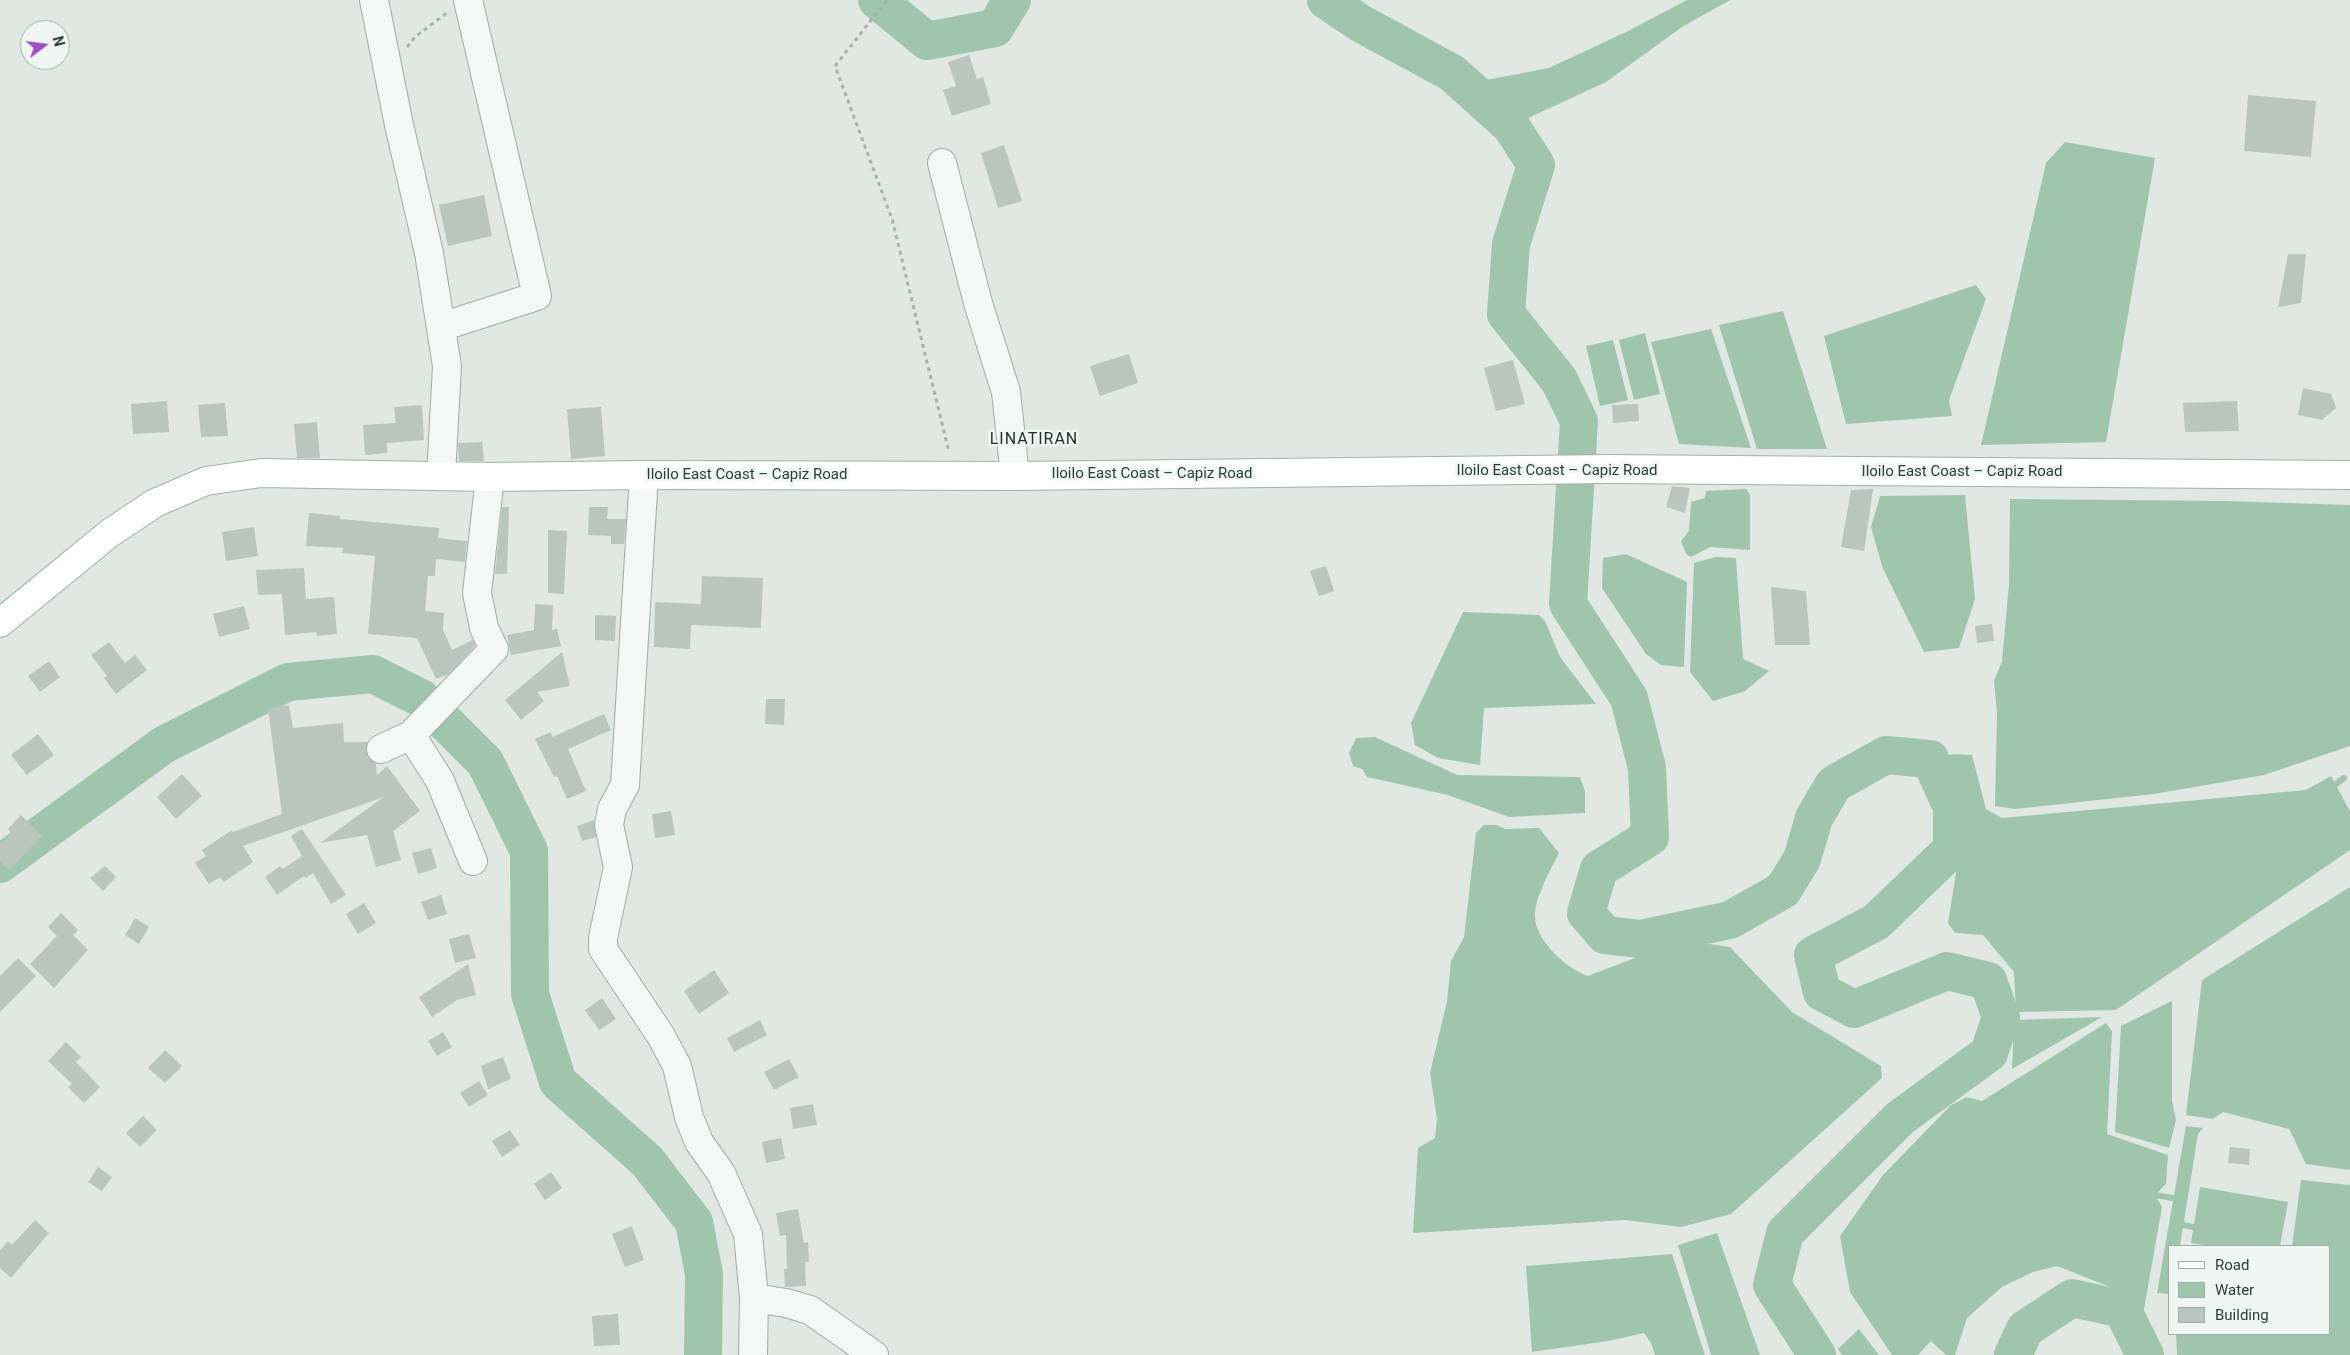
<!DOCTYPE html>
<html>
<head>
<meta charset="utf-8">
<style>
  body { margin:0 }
  #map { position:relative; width:2350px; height:1355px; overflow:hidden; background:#e1e8e4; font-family:Roboto,sans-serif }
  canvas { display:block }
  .legend { position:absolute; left:2168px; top:1245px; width:162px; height:90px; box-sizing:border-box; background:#f0f6f3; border:1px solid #a1ada7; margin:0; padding:6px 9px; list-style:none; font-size:15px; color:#2b3f34 }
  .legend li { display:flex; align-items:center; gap:10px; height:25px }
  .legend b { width:25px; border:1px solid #a1ada7 }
  .north { position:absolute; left:20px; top:20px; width:50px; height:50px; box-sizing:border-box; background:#f0f6f3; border:1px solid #a1ada7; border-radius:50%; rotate:75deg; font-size:14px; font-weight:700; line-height:20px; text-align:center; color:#2b3f34 }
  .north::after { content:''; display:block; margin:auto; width:18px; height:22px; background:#9d51c2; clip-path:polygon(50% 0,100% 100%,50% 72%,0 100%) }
</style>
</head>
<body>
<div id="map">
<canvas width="2350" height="1355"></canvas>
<ul class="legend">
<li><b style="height:6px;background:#fff"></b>Road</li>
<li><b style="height:14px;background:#9fc5ac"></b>Water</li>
<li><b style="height:14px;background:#b9c5be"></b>Building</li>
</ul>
<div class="north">N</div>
</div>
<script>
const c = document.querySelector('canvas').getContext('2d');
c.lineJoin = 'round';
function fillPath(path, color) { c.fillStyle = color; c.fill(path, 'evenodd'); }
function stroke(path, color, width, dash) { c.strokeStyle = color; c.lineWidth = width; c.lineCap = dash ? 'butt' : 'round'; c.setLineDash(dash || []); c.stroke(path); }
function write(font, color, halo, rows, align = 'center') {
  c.font = font + ' Roboto,sans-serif'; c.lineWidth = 5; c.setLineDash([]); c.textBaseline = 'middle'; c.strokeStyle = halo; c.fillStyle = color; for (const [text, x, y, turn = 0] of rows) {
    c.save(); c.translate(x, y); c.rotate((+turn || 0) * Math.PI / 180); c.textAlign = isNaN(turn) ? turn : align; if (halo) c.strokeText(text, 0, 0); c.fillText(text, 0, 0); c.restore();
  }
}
const water = new Path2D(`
  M1687 0H1730L1682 27 1606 82 1511 126 1486 80 1549 68 1628 31Z
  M2065 142 2155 158 2106 442 1981 445 2046 163Z
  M1976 285 1986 299 1949 400 1952 416 1846 424 1824 336Z
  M1783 311 1827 449H1757L1719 325Z
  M1711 329 1751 448 1679 444 1651 342Z
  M1645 333 1660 394 1634 400 1619 340Z
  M1613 340 1628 400 1600 406 1586 346Z
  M1746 489 1750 495V550L1710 547 1691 557 1686 554 1681 541 1689 531 1691 502 1705 498 1706 491Z
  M1965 495 1975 599 1959 648 1924 652 1883 569 1871 527 1880 496Z
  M2010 499 2224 501 2350 505V746L2264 775 2154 794 2015 809 1995 806 1997 713 1994 681 2002 661 2009 584Z
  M1626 554 1687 582 1684 667 1661 665 1646 654 1602 588 1603 558Z
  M1715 557 1736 558 1743 659 1769 671 1745 691 1713 701 1690 672 1694 563Z
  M1463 612 1539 615 1545 621 1560 657 1596 704 1484 708 1480 765 1438 758 1415 745 1411 723Z
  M1375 737 1457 775 1580 777 1585 791V813L1509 817 1448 795 1367 777 1362 769 1353 766 1349 753 1356 738Z
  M1954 754 1972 755 1986 809 2002 818 2306 790 2331 776 2350 811V850L2116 1010 2016 1012 2014 972 1983 935 1955 933 1948 923 1965 817 1944 756Z
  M1484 825H1497L1505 829 1539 828 1559 853C1551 869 1533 901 1535 918 1537 942 1567 969 1588 976L1682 940 1730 947 1792 1012 1881 1066 1882 1078 1731 1214 1681 1227 1625 1220 1413 1233 1418 1148 1435 1138 1437 1119 1430 1073 1447 1001 1451 961 1464 937 1476 833Z
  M2350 887V1170L2306 1164 2289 1129 2223 1112 2213 1119 2186 1115 2202 980Z
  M2172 1001V1100L2176 1120 2169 1148 2115 1132 2121 1026Z
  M2102 1017 2012 1069 2014 1020Z
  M2106 1023 2112 1031 2107 1134 2168 1155 2166 1184 2155 1195 2162 1207 2143 1315 2118 1290 2057 1266 2033 1272 2002 1287 1967 1318 1955 1355H1946L1931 1341 1918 1355H1892L1850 1292 1840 1236 1883 1175 1951 1105 1967 1097 1982 1101Z
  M2186 1126 2203 1128 2198 1134 2180 1246H2169V1294L2157 1293Z
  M2301 1180 2350 1185V1355H2177L2176 1334H2329V1246H2292Z
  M2200 1187 2288 1202 2280 1246H2211L2191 1243Z
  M1717 1233 1760 1355H1711L1678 1245Z
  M1672 1254 1705 1355H1655L1651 1343 1644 1333 1608 1341 1532 1352 1526 1266Z
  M1859 1329 1879 1355H1842L1838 1349Z`);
const stream = new Path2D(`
  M2336 784 2344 778
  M2155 1195 2172 1198
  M2184 1225 2193 1227`);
const river = new Path2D(`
  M877 0 927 41 995 28 1012 0
  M1326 0 1360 23 1452 73 1511 126 1536 165 1511 244 1506 314 1559 380 1579 421 1568 604 1629 698 1647 768 1650 837 1599 869 1586 913 1605 935 1640 939 1730 920 1783 890 1802 859 1814 818 1834 784 1886 755 1930 759 1952 807V849L1876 922 1813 955 1822 992 1854 1009 1947 971 1988 981 2001 1017 1989 1053 1900 1118 1785 1233 1772 1285 1817 1355
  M0 864 165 744 288 682 373 674 421 698 485 762 529 851 530 994 558 1082 647 1161 694 1222 704 1274 703 1355
  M2013 1355 2025 1329 2072 1298 2122 1309 2145 1355`);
const building = new Path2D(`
  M969 55 977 79 983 77 991 104 952 116 943 90 956 86 948 62Z
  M2248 95 2316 101 2311 157 2244 151Z
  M1004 145 1022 201 998 208 981 153Z
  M484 195 492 236 448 246 439 205Z
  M2288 254H2306L2301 303 2278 307Z
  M1129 354 1138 383 1100 396 1090 366Z
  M1513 360 1525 404 1496 411 1484 368Z
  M2303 388 2331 394 2336 408 2322 420 2298 415Z
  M167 401 169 432 133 434 131 404Z
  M2237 401 2239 431 2185 432 2183 403Z
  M225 403 228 436 201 437 198 405Z
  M1638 404 1639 421 1613 423 1612 405Z
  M422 405 424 440 387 443V453L365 455 363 425 396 423 394 407Z
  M601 407 605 456 571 459 567 409Z
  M317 422 320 458H297L294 424Z
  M482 442 484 461H459L458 443Z
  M1672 486 1690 488 1685 513 1666 507Z
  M1873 489 1864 551 1841 547 1851 490Z
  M502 507H509L507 574H495Z
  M589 507H608L607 519H626L624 544H611V536L588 535Z
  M309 513 340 516V519L439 528 438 538 467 541 465 562 436 559 435 576H428L425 611 444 613 443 630 452 650 473 640 475 646 449 674 436 679 417 638 368 634 375 556 342 553 343 548 306 546Z
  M254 527 258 556 226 561 222 532Z
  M548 530 567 531 564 594 548 593Z
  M1326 566 1334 591 1319 596 1310 571Z
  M304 568 306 599 334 597 337 634 317 636 316 632 285 635 282 594 258 595 256 570Z
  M702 576 763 578 761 628 691 625 690 649 654 647 655 602 701 604Z
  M1771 587 1806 591 1810 645H1775Z
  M535 604 553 605 552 630 557 629 561 646 511 655 507 635 534 630Z
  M244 606 250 629 219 637 213 614Z
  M595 615 616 616 615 641 595 640Z
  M1992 624 1994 641 1977 643 1975 626Z
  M109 642 125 663 135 655 147 670 116 694 104 678 107 676 91 655Z
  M562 652 570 686 537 692 544 701 521 720 505 700Z
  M49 661 60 677 40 692 28 676Z
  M766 699H785L784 725 765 724Z
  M289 705 293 728 343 723 344 742H367V755L376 763 377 775 387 766 420 811 393 831 401 860 376 867 367 835 320 843 384 797 243 846 253 862 224 882 220 877 209 884 195 863 206 856 202 850 232 830 233 832 282 814 268 709Z
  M604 714 611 730 568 749 586 791 567 799 557 776 554 777 535 739 551 732 552 737Z
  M38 734 54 755 27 775 11 755Z
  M182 774 202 796 176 819 157 797Z
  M671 811 675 835 655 838 652 814Z
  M21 815 42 836 9 870 0 862V844L11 833 8 829Z
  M594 820 596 837 582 841 577 826Z
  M302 829 346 895 331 904 313 873 305 878 304 876 277 895 265 877 280 866 283 869 302 856 291 836Z
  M431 848 437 868 418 874 412 853Z
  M105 866 116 877 103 891 90 878Z
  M441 895 447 914 428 920 421 902Z
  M364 903 376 923 358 934 346 914Z
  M61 913 78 930 73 935 88 950 54 988 30 964 57 936 48 927Z
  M135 918 149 927 139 944 125 935Z
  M469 934 476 958 455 963 449 939Z
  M18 958 36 976 0 1012V976Z
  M468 964 476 995 457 1000 432 1017 419 997Z
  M714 970 729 993 699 1014 684 991Z
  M602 998 616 1019 599 1030 585 1010Z
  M760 1020 767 1035 734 1052 727 1038Z
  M443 1032 452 1047 437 1056 428 1041Z
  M66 1042 81 1057 76 1062 100 1087 84 1103 68 1087 72 1084 48 1061Z
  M165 1050 182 1066 165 1083 148 1068Z
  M503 1057 511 1079 488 1089 481 1066Z
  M789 1059 799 1077 774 1090 764 1072Z
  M479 1081 488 1095 469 1107 460 1093Z
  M813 1104 817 1125 793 1129 790 1108Z
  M143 1116 157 1130 140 1147 126 1133Z
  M510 1130 520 1145 502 1157 492 1141Z
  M781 1138 785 1159 766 1163 762 1142Z
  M2230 1147 2250 1149 2249 1165 2228 1163Z
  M98 1167 112 1177 102 1191 88 1182Z
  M551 1172 562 1188 545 1200 534 1184Z
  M798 1209 804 1243 808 1242 809 1262H805L806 1286 785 1287 784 1269H787L786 1235 780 1236 776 1213Z
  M35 1220 49 1233 11 1278 0 1268V1250L8 1241 12 1245Z
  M632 1226 644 1260 625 1267 612 1234Z
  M618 1314 620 1345 594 1346 592 1316Z`);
const path = new Path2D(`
  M887 0 835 66 892 219 949 452
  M407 47 415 37 448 12`);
const minor = new Path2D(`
  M374 0 399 125 429 253 447 366 441 476
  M942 163 978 303 1006 392 1015 476
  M441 327 537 296 468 0
  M644 475 625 785 612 809 609 825 618 867 603 938V949L661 1036 677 1066 689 1117 699 1142 721 1173 748 1234 754 1298 753 1355
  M411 735 440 781 473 861
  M381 749 411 735 494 649 484 628 477 593 490 477
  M754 1298 786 1303 810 1310 874 1355`);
const major = new Path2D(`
  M0 623 110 533 155 503 206 481 261 473 490 477 644 475 1015 476 1608 469 2350 475`);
const streetNames = [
  ["Iloilo East Coast – Capiz Road",1557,471],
  ["Iloilo East Coast – Capiz Road",1962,472],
  ["Iloilo East Coast – Capiz Road",1152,474],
  ["Iloilo East Coast – Capiz Road",747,475]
];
const neighbourhoodNames = [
  ["LINATIRAN",1034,440]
];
fillPath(water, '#9fc5ac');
stroke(stream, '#9fc5ac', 6);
stroke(river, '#9fc5ac', 38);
fillPath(building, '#b9c5be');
stroke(minor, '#9faba5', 30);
stroke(major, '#9fb1a7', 30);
stroke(path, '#a7b1ac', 3, [4, 4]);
stroke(minor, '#f3f7f5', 28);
stroke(major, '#fff', 28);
write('15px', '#2b3f34', '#f0f6f3', streetNames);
c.letterSpacing = '1px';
write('16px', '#1d2f26', '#f0f6f3', neighbourhoodNames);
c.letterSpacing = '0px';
</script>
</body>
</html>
